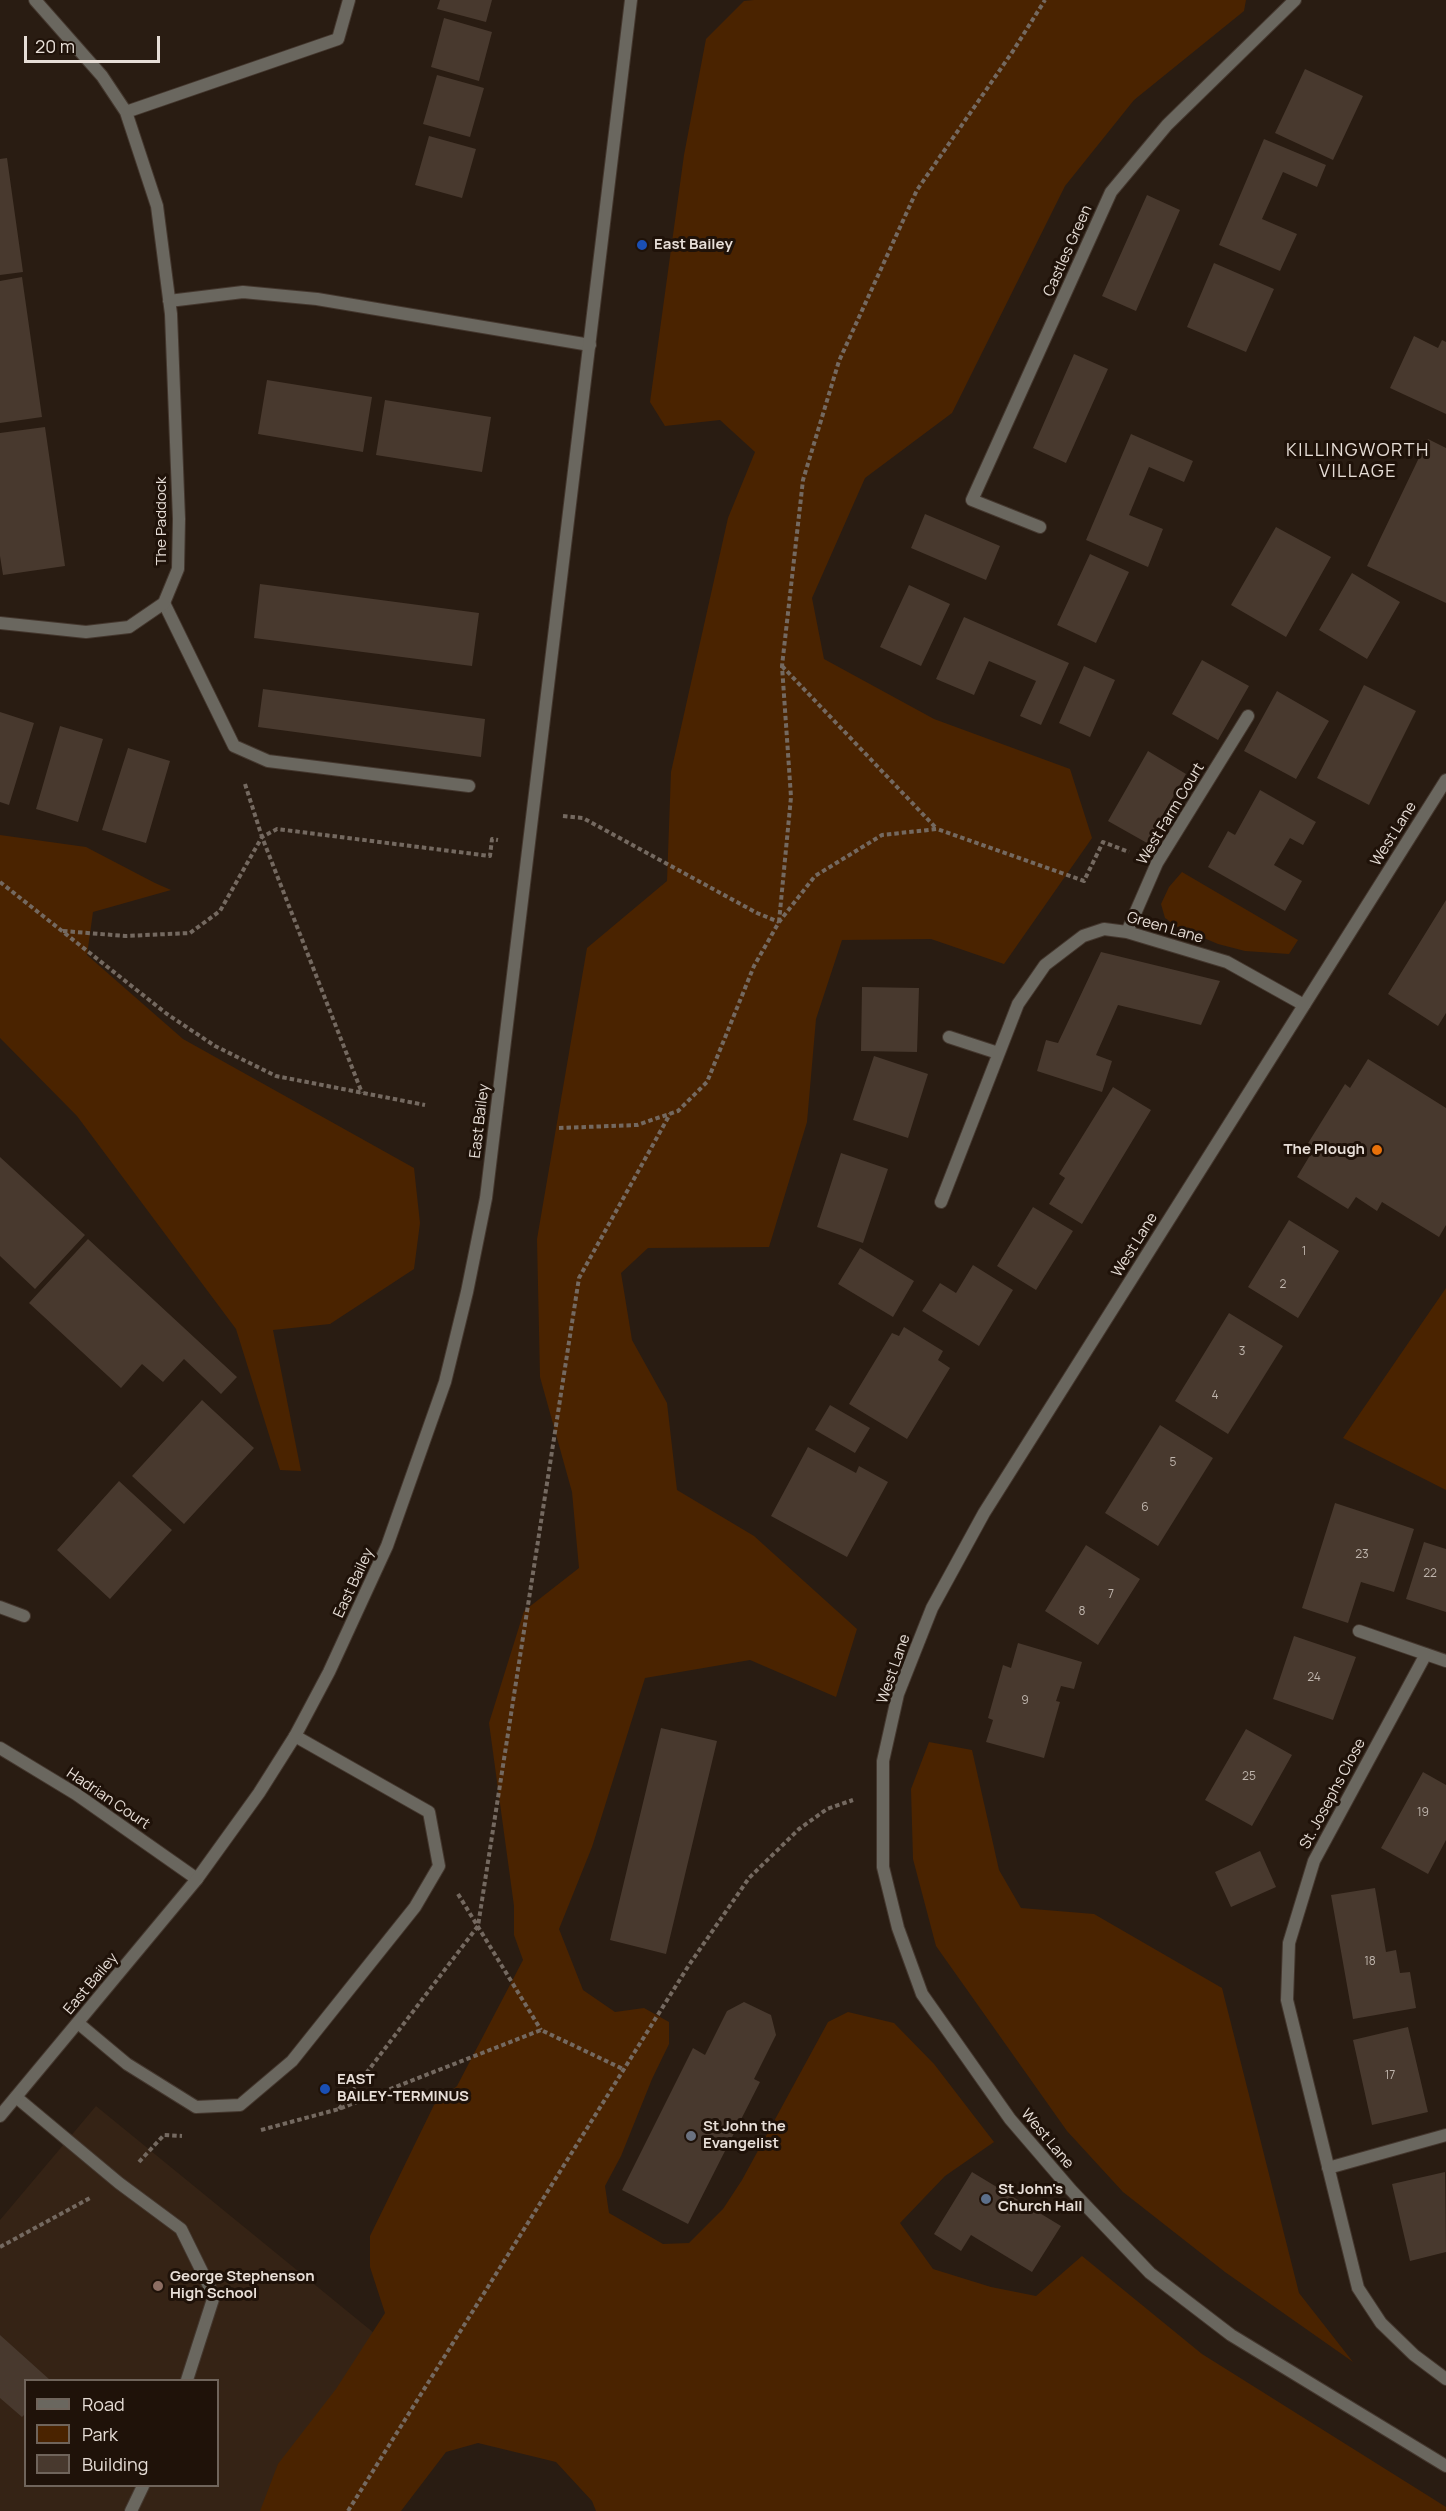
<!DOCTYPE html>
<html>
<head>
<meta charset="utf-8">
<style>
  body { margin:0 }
  #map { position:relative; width:1446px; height:2511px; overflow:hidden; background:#291c12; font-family:Manrope,sans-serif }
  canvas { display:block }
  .legend { position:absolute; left:24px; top:2379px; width:195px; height:108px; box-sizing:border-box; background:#1f1209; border:2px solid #6f645b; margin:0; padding:8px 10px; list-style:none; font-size:18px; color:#e7ded7 }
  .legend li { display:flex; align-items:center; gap:12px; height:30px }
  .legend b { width:30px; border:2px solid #6f645b }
  .scale { position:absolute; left:24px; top:36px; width:136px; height:27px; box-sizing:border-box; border:3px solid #e7ded7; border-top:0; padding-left:8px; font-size:18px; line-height:21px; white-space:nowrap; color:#e7ded7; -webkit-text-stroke:4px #1f1209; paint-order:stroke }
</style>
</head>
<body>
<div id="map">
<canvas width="1446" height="2511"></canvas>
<ul class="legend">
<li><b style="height:8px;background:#6a675f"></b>Road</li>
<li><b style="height:16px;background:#4a2300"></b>Park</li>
<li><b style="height:16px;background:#48392e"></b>Building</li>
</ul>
<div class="scale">20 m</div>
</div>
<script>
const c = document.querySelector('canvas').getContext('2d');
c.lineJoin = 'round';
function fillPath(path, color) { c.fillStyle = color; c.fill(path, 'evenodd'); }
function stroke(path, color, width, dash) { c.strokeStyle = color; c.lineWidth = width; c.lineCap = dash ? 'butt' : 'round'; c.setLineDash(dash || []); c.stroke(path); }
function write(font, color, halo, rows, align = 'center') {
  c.font = font + ' Manrope,sans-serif'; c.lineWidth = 6; c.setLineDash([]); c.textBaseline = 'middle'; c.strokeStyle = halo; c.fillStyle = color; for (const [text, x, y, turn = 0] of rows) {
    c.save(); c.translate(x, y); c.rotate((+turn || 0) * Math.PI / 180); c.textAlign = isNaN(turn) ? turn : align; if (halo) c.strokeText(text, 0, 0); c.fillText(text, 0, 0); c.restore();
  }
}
const built = new Path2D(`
  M96 2106 396 2351 294 2511H0V2220ZM26 2380H218V2486H26Z`);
const green = new Path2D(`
  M754 0H1246L1244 11 1134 100 1065 186 952 413 865 478 812 598 824 659 934 719 1070 769 1092 838 1004 964 931 939 842 940 816 1019 807 1122 769 1247 648 1248 621 1273 632 1340 667 1403 677 1490 754 1536 857 1629 836 1697 750 1660 645 1678 592 1847 559 1929 583 1990 615 2012 644 2008 669 2022V2044L652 2079 621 2156 605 2186 609 2213 663 2244 689 2243 723 2209 742 2180 828 2022 848 2012 894 2023 934 2064 994 2142 945 2176 900 2223 933 2269 991 2287 1036 2296 1082 2256 1202 2354 1446 2507V2511H596L592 2501 556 2462 478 2443 446 2452 401 2511H260L278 2464 336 2389 385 2313 370 2267V2236L434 2105 457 2086 523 1960 514 1935V1906L489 1723 524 1611 579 1568 572 1492 540 1377 537 1239 587 948 667 881 671 772 728 518 755 452 720 420 665 426 650 402 684 155 706 39 744 1Z
  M0 835 86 847 155 883 171 890 93 912 87 955 183 1039 414 1168 420 1223 414 1269 330 1324 273 1330 301 1471 280 1470 236 1329 77 1116 0 1038Z
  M1182 872 1298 940 1289 954 1245 951 1218 944 1178 927 1165 918 1161 904 1169 887Z
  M1446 1288V1490L1343 1438Z
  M929 1742 972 1750 999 1870 1021 1908 1094 1914 1222 1988 1299 2293 1353 2362 1225 2272 1123 2192 1067 2131 936 1946 913 1859 911 1789Z`);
const building = new Path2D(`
  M440 0H492L486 22 437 9Z
  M444 18 492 32 479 81 431 67Z
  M1305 69 1363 96 1333 160 1275 133Z
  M437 75 484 88 470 137 423 124Z
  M429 136 476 149 462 198 415 185Z
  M1264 139 1326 165 1317 187 1283 172 1262 219 1297 234 1280 271 1219 245Z
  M7 158 23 272 0 275V159Z
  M1147 195 1180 210 1136 311 1102 296Z
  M1214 263 1274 289 1246 352 1187 327Z
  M22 277 42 417 0 423V281Z
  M1414 336 1438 348 1442 340 1446 342V414L1390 388Z
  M1074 354 1108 369 1066 463 1033 448Z
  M267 380 372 397 363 452 258 434Z
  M385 400 491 417 482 472 376 455Z
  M45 427 65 566 3 575 0 556V433Z
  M1131 434 1193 461 1184 482 1149 467 1129 515 1163 529 1148 567 1086 540Z
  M1428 439 1446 448V603L1367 566Z
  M925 514 1000 546 986 580 911 548Z
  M1276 527 1331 557 1286 637 1231 605Z
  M1090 554 1129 572 1096 643 1057 625Z
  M1352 573 1400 602 1367 659 1319 630Z
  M260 584 479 613 472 666 254 638Z
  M909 585 950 604 921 666 880 647Z
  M964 617 1069 663 1041 725 1020 716 1036 681 989 661 974 695 936 679Z
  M1202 660 1249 686 1218 740 1172 714Z
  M1084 666 1115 680 1090 737 1059 723Z
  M1364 685 1416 711 1369 805 1317 778Z
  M263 689 485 719 481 757 258 727Z
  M1277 691 1329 721 1296 779 1244 751Z
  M0 712 34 723 9 805 0 802Z
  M60 726 103 739 78 822 36 809Z
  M128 748 170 761 146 843 102 830Z
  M1148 751 1186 774 1147 843 1108 821Z
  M1260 790 1316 822 1303 845 1290 838 1274 865 1302 881 1285 911 1208 867 1228 831 1235 835Z
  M1446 900V1013L1438 1026 1388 994Z
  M1101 952 1220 981 1201 1025 1118 1005 1096 1055 1112 1061 1102 1092 1037 1071 1046 1040 1058 1043Z
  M862 987 919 988 917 1052 861 1051Z
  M874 1056 928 1074 908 1138 853 1120Z
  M1368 1059 1446 1108V1225L1439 1237 1382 1202 1377 1211 1356 1197 1348 1209 1297 1177 1312 1152 1305 1148 1345 1084 1350 1088Z
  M1113 1087 1151 1110 1082 1224 1049 1204 1065 1178 1059 1174Z
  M841 1153 888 1169 863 1243 817 1227Z
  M0 1157 85 1235 35 1289 0 1256Z
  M1033 1207 1073 1231 1036 1290 997 1266Z
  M1289 1220 1339 1251 1298 1318 1248 1287Z
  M88 1239 237 1377 221 1394 184 1359 163 1382 142 1364 121 1388 29 1303Z
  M860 1248 914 1281 893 1317 838 1284Z
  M973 1265 1013 1290 979 1346 922 1311 940 1283 956 1293Z
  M1229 1313 1283 1346 1228 1434 1175 1401Z
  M904 1327 943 1351 938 1360 950 1368 907 1439 849 1404 892 1333 899 1336Z
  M202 1400 254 1448 184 1524 132 1476Z
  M830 1405 870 1428 855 1453 815 1430Z
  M1160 1425 1213 1458 1158 1546 1105 1513Z
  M808 1447 856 1473 859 1466 888 1482 847 1557 771 1516Z
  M119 1481 172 1530 110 1599 57 1550Z
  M1335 1503 1414 1529 1394 1592 1361 1582 1348 1623 1302 1608Z
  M1424 1542 1446 1549V1612L1406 1599Z
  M1086 1545 1140 1579 1098 1645 1045 1611Z
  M1294 1636 1356 1657 1333 1720 1273 1699Z
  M1018 1643 1082 1662 1074 1689 1061 1686 1056 1701 1060 1702 1044 1758 986 1742 993 1720 988 1718 1003 1665 1011 1668Z
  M661 1728 717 1741 666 1954 610 1940Z
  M1246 1729 1292 1755 1252 1826 1205 1800Z
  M1423 1772 1446 1785V1840L1428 1874 1381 1848Z
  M1260 1851 1276 1887 1231 1907 1215 1872Z
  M1375 1888 1386 1952 1396 1950 1400 1973 1410 1972 1416 2008 1353 2019 1331 1895Z
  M744 2002 771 2015 776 2035 754 2079 760 2082 688 2224 622 2190 693 2048 705 2055 727 2011Z
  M1408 2027 1428 2112 1372 2125 1353 2040Z
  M972 2172 1061 2226 1032 2272 971 2235 961 2251 934 2234Z
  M1445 2172 1446 2252 1410 2261 1392 2184Z
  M0 2335 50 2380H26V2413L22 2417 0 2398Z`);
const path = new Path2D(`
  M782 666 936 828
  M245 784 262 837 362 1093
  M563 816 583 818 757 913 779 922
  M0 882 167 1014 215 1046 276 1076 425 1105
  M779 922 791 797 782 666 803 480 839 361 917 190 1013 51 1045 0
  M63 931 125 936 190 933 220 911 262 837 277 829 490 856 492 839 498 840
  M559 1128 637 1125 678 1111 707 1082 754 966 779 922 815 876 882 835 937 829 1084 881 1103 842 1129 852
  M458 1894 541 2030
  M339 2109 478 1926 579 1278 670 1114
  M261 2130 339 2109 541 2030 623 2069
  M139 2162 164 2135 182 2136
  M0 2247 90 2198
  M348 2511 689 1965 749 1878 799 1829 827 1809 853 1800`);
const service = new Path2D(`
  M164 603 234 746 268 761 469 786
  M78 2023 127 2064 196 2107 240 2105 292 2061 415 1907 439 1866 429 1812 295 1736
  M16 2097 119 2183 181 2229 214 2296 187 2380
  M131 2511 143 2486`);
const minor = new Path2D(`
  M126 112 338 39 349 0
  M169 301 243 292 317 299 590 345
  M1040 527 972 500 1111 192 1167 125 1295 0
  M0 623 86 632 129 627 164 603 178 569 179 519 171 314 157 206 126 112 102 76 35 0
  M1127 932 1157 863 1248 716
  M949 1037 998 1053
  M941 1202 1018 1004 1045 965 1083 936 1104 929 1127 932 1227 962 1304 1005
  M0 1607 24 1616
  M1359 1631 1446 1661
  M1426 1654 1314 1861 1289 1943 1287 2000 1358 2288 1381 2323 1414 2355 1446 2379
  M0 1748 76 1794 197 1879
  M1328 2168 1446 2135`);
const tertiary = new Path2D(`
  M1446 780 984 1513 932 1608 898 1694 883 1761V1867L898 1928 922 1994 1010 2119 1071 2190 1150 2273 1231 2335 1446 2466
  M0 2116 197 1879 259 1793 295 1736 329 1672 387 1546 445 1382 467 1292 486 1198 631 0`);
const markers = [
  [642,245,6,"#1a4fb4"],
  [1377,1150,6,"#e8710a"],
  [325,2089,6,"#1a4fb4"],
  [691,2136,6,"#6b7280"],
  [986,2199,6,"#5c6f8a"],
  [158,2286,6,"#8d6e63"]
];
const numberNames = [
  ["1",1304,1252],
  ["2",1283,1285],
  ["3",1242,1352],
  ["4",1215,1396],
  ["5",1173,1463],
  ["6",1145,1508],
  ["23",1362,1555],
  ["22",1430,1574],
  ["7",1111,1595],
  ["8",1082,1612],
  ["24",1314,1678],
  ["9",1025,1701],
  ["25",1249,1777],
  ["19",1423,1813],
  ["18",1370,1962],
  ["17",1390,2076]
];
const poiNames = [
  ["East Bailey",654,245],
  ["The Plough",1365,1150,"right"],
  ["EAST",337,2080],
  ["BAILEY-TERMINUS",337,2097],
  ["St John the",703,2127],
  ["Evangelist",703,2144],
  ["St John's",998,2190],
  ["Church Hall",998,2207],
  ["George Stephenson",170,2277],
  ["High School",170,2294]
];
const streetNames = [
  ["Castles Green",1068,251,-66],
  ["The Paddock",162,521,-90],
  ["West Farm Court",1171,814,-59],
  ["West Lane",1394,834,-58],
  ["Green Lane",1165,928,16],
  ["East Bailey",480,1121,-83],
  ["West Lane",1135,1245,-58],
  ["East Bailey",354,1583,-65],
  ["West Lane",894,1669,-71],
  ["St. Josephs Close",1333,1794,-62],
  ["Hadrian Court",108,1799,34],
  ["East Bailey",91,1984,-50],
  ["West Lane",1047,2139,50]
];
const quarterNames = [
  ["KILLINGWORTH",1358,451],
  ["VILLAGE",1358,472]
];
fillPath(built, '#352315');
fillPath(green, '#4a2300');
fillPath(building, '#48392e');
stroke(service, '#44372e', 14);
stroke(minor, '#44372e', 14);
stroke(tertiary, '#44372e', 14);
stroke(path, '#746960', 4, [4.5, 3]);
stroke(service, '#6a675f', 12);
stroke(minor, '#6a675f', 12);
stroke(tertiary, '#6a675f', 12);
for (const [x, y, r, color] of markers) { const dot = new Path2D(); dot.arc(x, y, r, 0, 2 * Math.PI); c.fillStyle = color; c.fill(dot); stroke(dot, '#1f1209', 2); }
write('12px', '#bfb5ad', null, numberNames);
write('bold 15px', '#e7ded7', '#1f1209', poiNames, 'left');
write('15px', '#e7ded7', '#1f1209', streetNames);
c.letterSpacing = '1.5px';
write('18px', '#e7ded7', '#1f1209', quarterNames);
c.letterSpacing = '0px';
</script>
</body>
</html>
